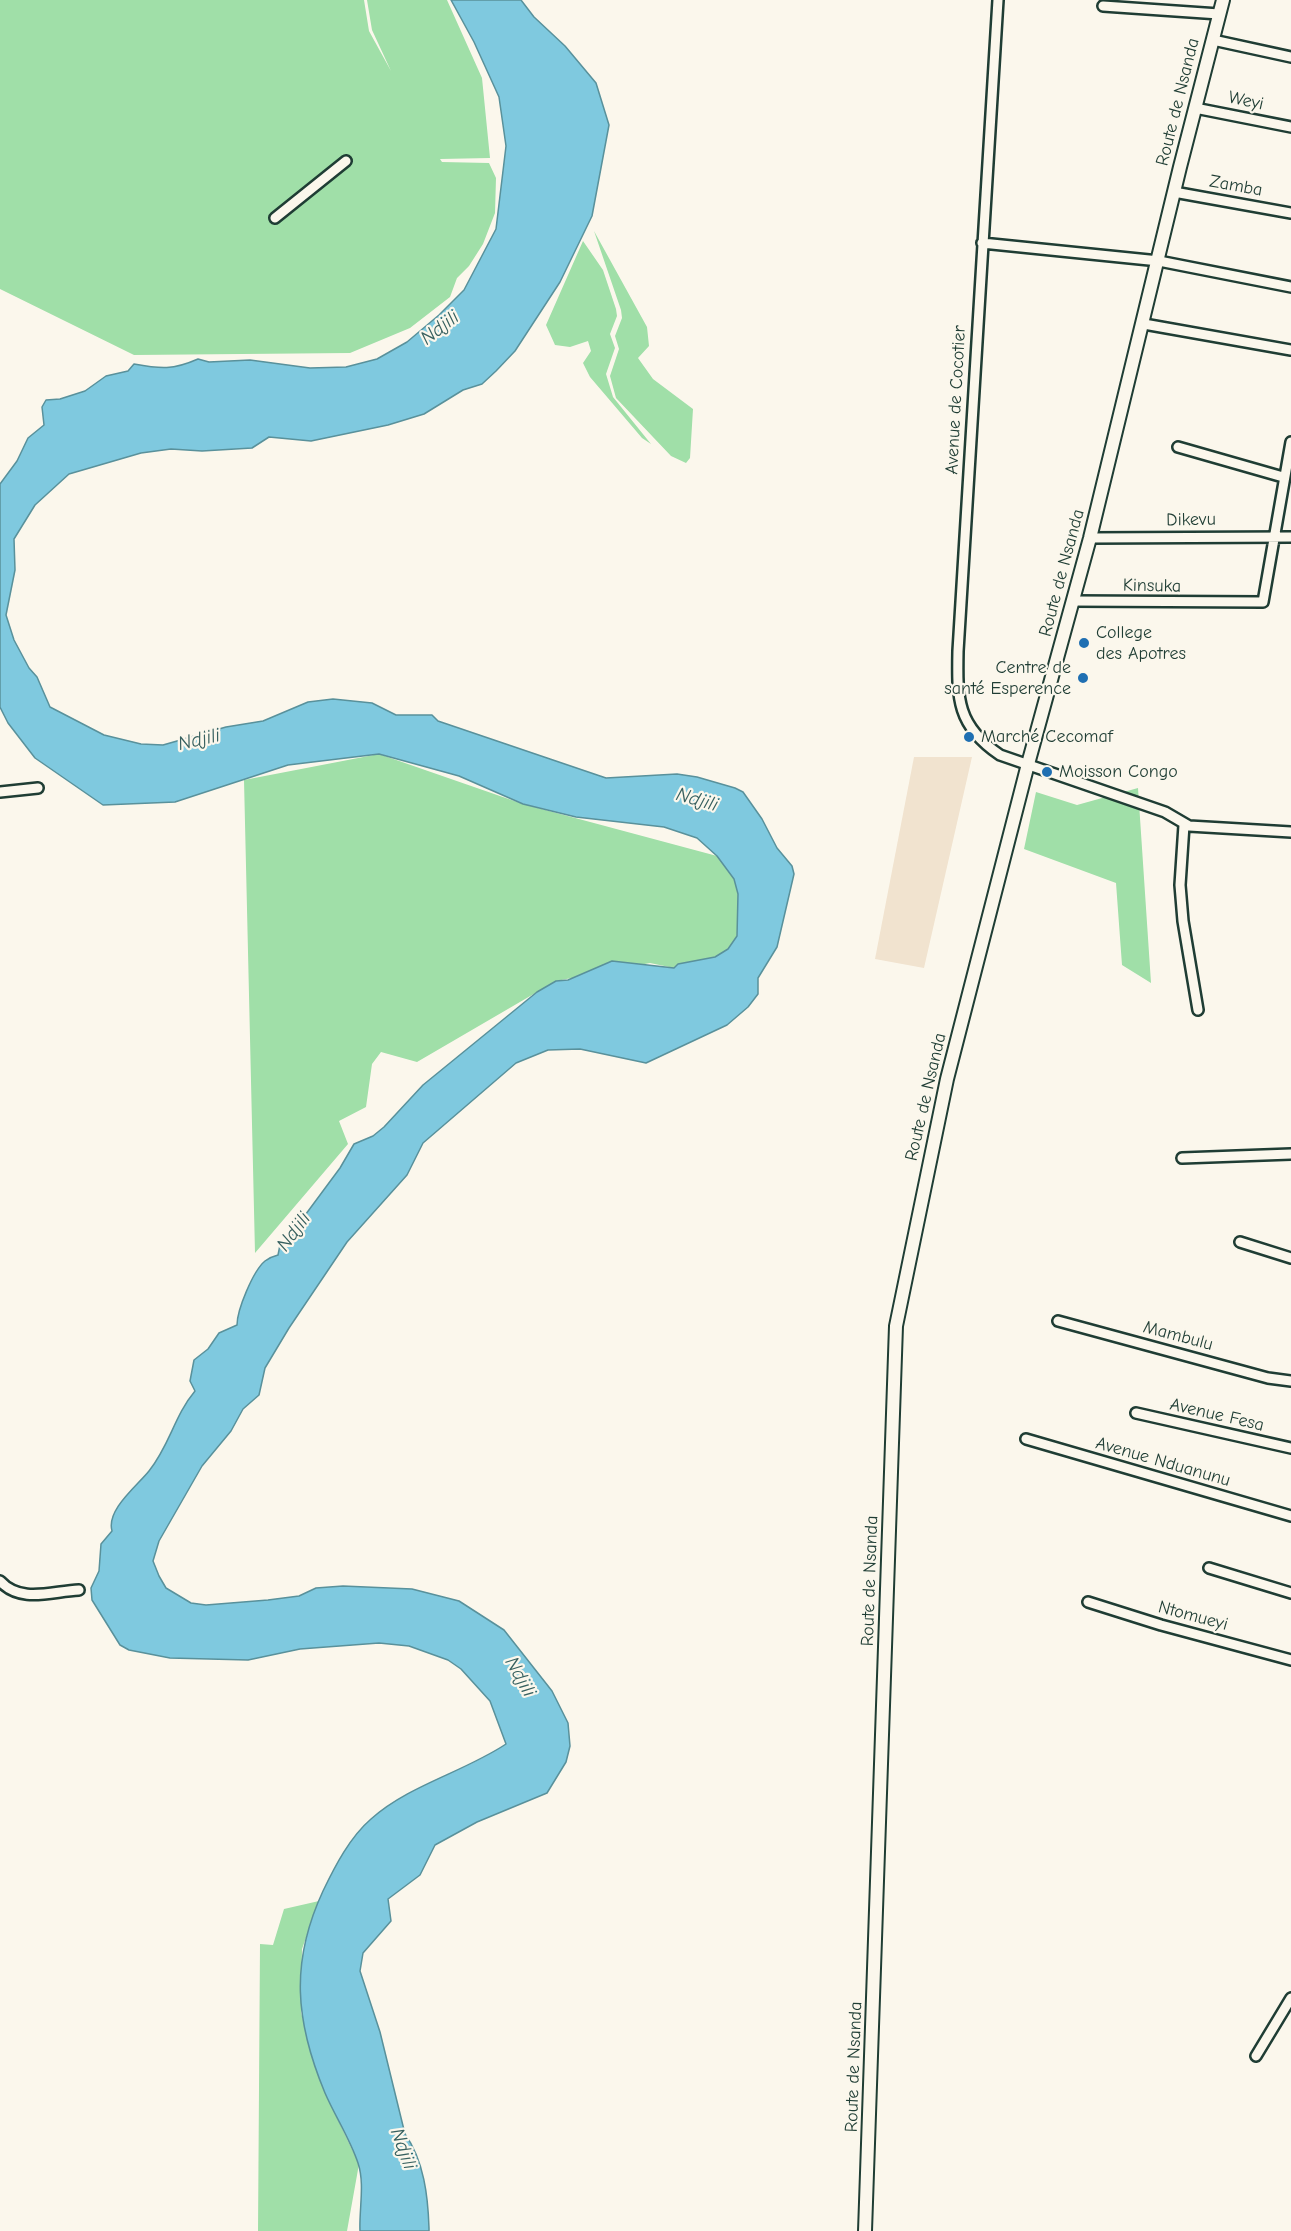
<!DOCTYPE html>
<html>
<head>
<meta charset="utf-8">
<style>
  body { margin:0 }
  canvas { display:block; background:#fbf7ec }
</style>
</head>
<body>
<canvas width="1291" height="2231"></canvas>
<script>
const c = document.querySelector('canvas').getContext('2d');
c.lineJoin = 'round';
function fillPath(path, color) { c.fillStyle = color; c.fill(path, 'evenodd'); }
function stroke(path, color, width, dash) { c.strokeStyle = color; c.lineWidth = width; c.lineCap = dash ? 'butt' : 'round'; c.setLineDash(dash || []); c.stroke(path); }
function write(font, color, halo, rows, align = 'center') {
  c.font = font + ' "Comic Neue",sans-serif'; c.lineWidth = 4.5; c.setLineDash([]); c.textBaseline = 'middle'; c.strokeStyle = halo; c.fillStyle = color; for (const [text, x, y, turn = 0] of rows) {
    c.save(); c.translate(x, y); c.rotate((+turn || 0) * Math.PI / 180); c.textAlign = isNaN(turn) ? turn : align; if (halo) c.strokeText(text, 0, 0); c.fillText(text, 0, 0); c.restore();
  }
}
const built = new Path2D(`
  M914 757H972L924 968 875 959Z`);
const green = new Path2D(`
  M0 0H364L369 31 391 71 372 30 367 0H447L482 78 490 158 440 159 442 162 489 163 496 178 495 213 483 244 469 266 457 278 450 297 410 328 350 353 134 355 0 289Z
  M594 231 647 327 649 346 638 358 653 379 693 409 690 458 686 463 671 456 616 398 610 376 619 349 615 336 622 318 621 310Z
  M583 241 603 270 616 309 617 316 610 334 615 348 606 374 613 397 651 444 642 438 590 377 583 363 591 351 588 341 570 347 555 345 546 325Z
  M379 754 523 804 717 856 734 879 738 894 737 936 728 949 715 957 678 964 674 968 650 963 556 981 417 1062 381 1052 372 1064 366 1107 339 1121 348 1144 255 1253 244 780Z
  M1138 788 1151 983 1122 965 1116 883 1024 849 1036 792 1077 805Z
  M319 1901 302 1949 301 2013 325 2093 359 2164 347 2231H258L260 1944 273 1945 284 1909Z`);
const water = new Path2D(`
  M451 0H521L534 17 565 46 596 83 609 125 592 216 560 282 515 351 496 371 482 384 463 390 424 414 388 425 311 441 269 437 252 448 202 451 171 449 141 453 69 474 35 505 14 539 15 570 6 615 14 640 29 668 37 677 50 707 104 735 141 744 163 745 226 727 263 721 308 702 333 699 372 703 396 715H432L438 721 606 778 677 774 697 777 735 788 743 792 762 819 777 848 792 866 794 874 777 947 758 978V994L748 1007 727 1025 646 1063 580 1049 548 1050 516 1063 423 1143 407 1175 347 1242 289 1328 265 1368 259 1395 243 1409 231 1431 202 1466 159 1541 153 1561 159 1576 166 1588 191 1603 206 1605 268 1600 299 1596 316 1588 343 1586 412 1589 459 1601 504 1630 552 1691 568 1723 570 1746 566 1762 547 1793 477 1822 435 1845 420 1875 388 1899 391 1921 363 1953 360 1971 380 2032 405 2134C424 2161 428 2196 429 2228V2231H360C359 2209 365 2184 358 2163 350 2139 335 2116 325 2093 295 2021 290 1962 323 1891 335 1866 350 1837 371 1819 409 1785 464 1772 506 1744L490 1701 461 1669 448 1660 409 1646 379 1643 300 1649 248 1660 170 1658 129 1650 120 1645 92 1600 91 1588 99 1571 101 1544 112 1531C106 1510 137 1486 149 1471 170 1445 174 1416 195 1391L190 1381 194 1360 208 1349 219 1333 237 1325C237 1310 253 1271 265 1261 269 1258 274 1256 278 1255L280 1245 296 1232 300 1222 340 1168 354 1144 373 1136 384 1127 423 1085 537 992 556 981 568 980 612 961 674 968 678 964 715 957 728 949 737 936 738 894 734 879 717 856 697 838 664 827 576 817 523 804 459 776 379 754 288 765 175 802 103 805 35 758 8 723 0 707V484L17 461 28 438 44 425 42 407 46 400 60 399 85 391 106 376 128 371 134 364C161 369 173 370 198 359L209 362 250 360 310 368 346 367 377 359 407 342 439 315 464 290 496 229 506 146 499 97 474 42Z`);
const minor = new Path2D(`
  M998 0 958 651C957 699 957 726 1000 755L1165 812 1189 826 1291 832
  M1103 6 1219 14
  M1213 40 1291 57
  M1195 108 1291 127
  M1174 192 1291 213
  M275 218 346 161
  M982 243 1159 261 1291 287
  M1144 324 1291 350
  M1178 447 1283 477
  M1090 538 1291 537
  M1073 601 1263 602 1291 442
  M0 792 38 788
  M1184 825 1180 885 1183 921 1198 1010
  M1182 1158 1291 1154
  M1240 1242 1291 1258
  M1058 1321 1268 1378 1291 1381
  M1136 1413 1291 1448
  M1026 1439 1291 1516
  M1209 1568 1291 1593
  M0 1581C21 1604 52 1591 79 1590
  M1088 1602 1161 1625 1291 1660
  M1256 2056 1291 1998`);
const tertiary = new Path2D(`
  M865 2231 896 1326 947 1079 1028 764 1090 538 1180 167 1223 0`);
const markers = [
  [1084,643,6,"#1f6fb2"],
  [1083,678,6,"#1f6fb2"],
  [969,737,6,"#1f6fb2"],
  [1047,772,6,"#1f6fb2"]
];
const streetNames = [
  ["Weyi",1246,101,12],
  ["Route de Nsanda",1178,102,-76],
  ["Zamba",1236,186,10],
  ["Avenue de Cocotier",956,400,-87],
  ["Dikevu",1191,520,-1],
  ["Route de Nsanda",1062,573,-75],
  ["Kinsuka",1152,586,1],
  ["Route de Nsanda",926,1097,-77],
  ["Mambulu",1178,1336,15],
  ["Avenue Fesa",1217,1415,13],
  ["Avenue Nduanunu",1163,1462,16],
  ["Route de Nsanda",870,1581,-88],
  ["Ntomueyi",1193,1616,15],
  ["Route de Nsanda",854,2067,-88]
];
const poiNames = [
  ["College",1096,633],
  ["des Apotres",1096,654],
  ["Centre de",1071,668,"right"],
  ["santé Esperence",1071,689,"right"],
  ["Marché Cecomaf",981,737],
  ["Moisson Congo",1059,772]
];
const waterNames = [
  ["Ndjili",440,328,-38],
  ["Ndjili",199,740,-13],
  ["Ndjili",697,800,16],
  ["Ndjili",294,1232,-54],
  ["Ndjili",520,1677,61],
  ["Ndjili",403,2149,70]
];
fillPath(built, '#f1e3cf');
fillPath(green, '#a0dfa8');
fillPath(water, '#7fc9df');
stroke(water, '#59919b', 1.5);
stroke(minor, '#1f3d34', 14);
stroke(tertiary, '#1f3d34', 16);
stroke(minor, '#fbf7ec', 9);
stroke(tertiary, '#fbf7ec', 12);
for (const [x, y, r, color] of markers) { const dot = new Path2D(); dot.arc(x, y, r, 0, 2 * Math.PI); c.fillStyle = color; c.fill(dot); stroke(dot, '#fbf7ec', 2); }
write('18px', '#1f3d34', '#fbf7ec', streetNames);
write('18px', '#1f3d34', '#fbf7ec', poiNames, 'left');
write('italic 20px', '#37605f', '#fbf7ec', waterNames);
</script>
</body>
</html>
